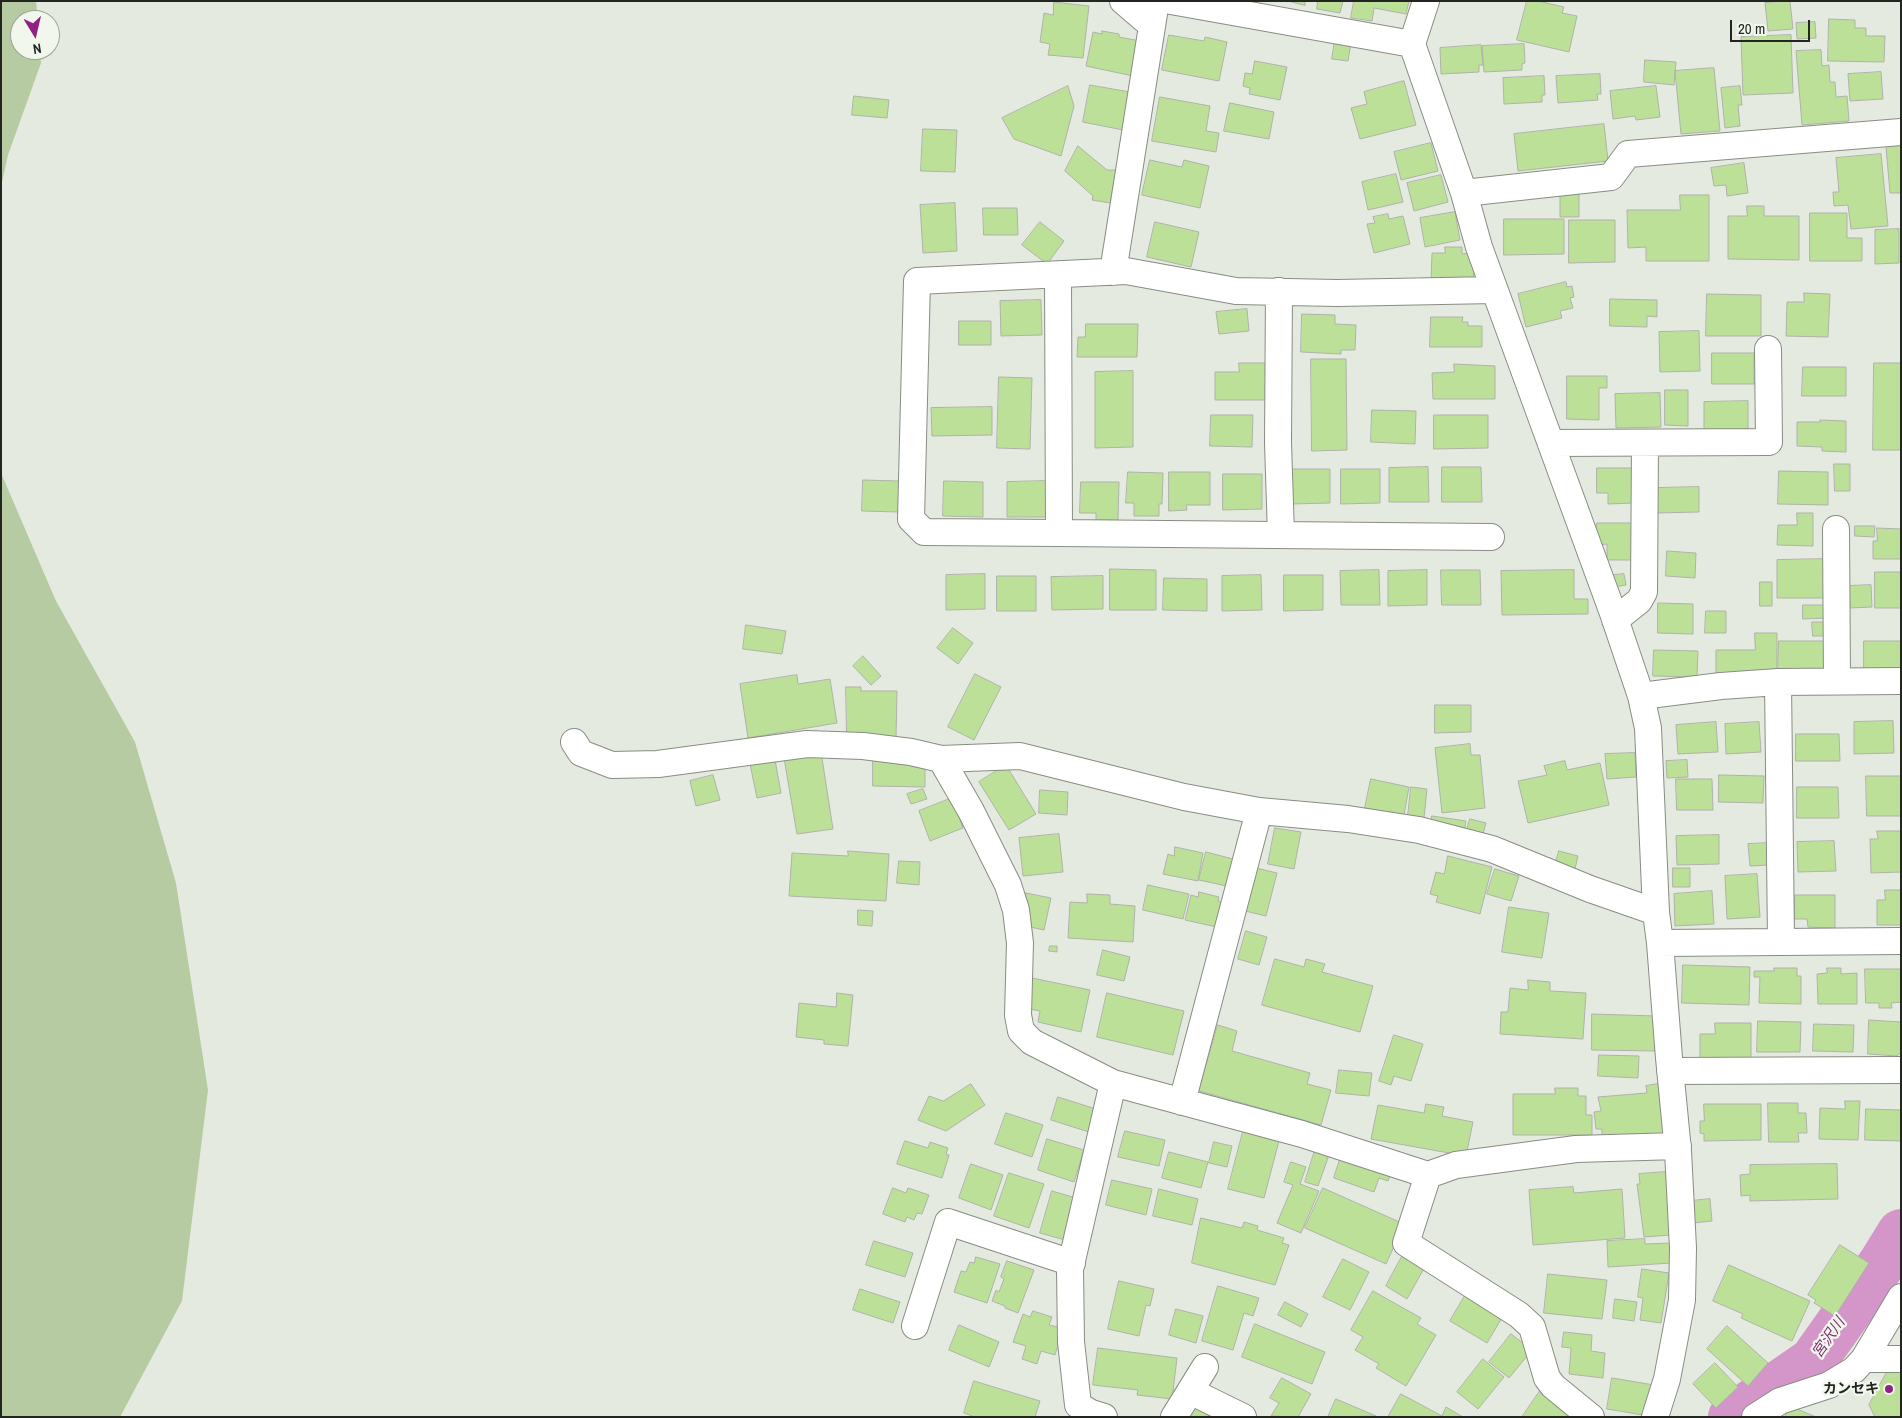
<!DOCTYPE html>
<html>
<head>
<meta charset="utf-8">
<style>
  body { margin:0 }
  #map { position:relative; width:1902px; height:1418px; overflow:hidden; background:#e5eae0; font-family:"Archivo Narrow",sans-serif }
  canvas { display:block }
  .frame { position:absolute; inset:0; border:2px solid #232521; pointer-events:none }
  .north { position:absolute; left:10px; top:10px; width:50px; height:50px; box-sizing:border-box; background:#f2f7ed; border:1px solid #9fa39b; border-radius:50%; rotate:171deg; font-size:14px; font-weight:700; line-height:20px; text-align:center; color:#232521 }
  .north::after { content:''; display:block; margin:auto; width:18px; height:22px; background:#8f2284; clip-path:polygon(50% 0,100% 100%,50% 72%,0 100%) }
  .scale { position:absolute; left:1730px; top:20px; width:80px; height:22px; box-sizing:border-box; border:2px solid #232521; border-top:0; padding-left:6px; font-size:15px; line-height:18px; white-space:nowrap; color:#232521; -webkit-text-stroke:4px #f2f7ed; paint-order:stroke }
</style>
</head>
<body>
<div id="map">
<canvas width="1902" height="1418"></canvas>
<div class="frame"></div>
<div class="north">N</div>
<div class="scale">20 m</div>
</div>
<script>
const c = document.querySelector('canvas').getContext('2d');
c.lineJoin = 'round';
function fillPath(path, color) { c.fillStyle = color; c.fill(path, 'evenodd'); }
function stroke(path, color, width, dash) { c.strokeStyle = color; c.lineWidth = width; c.lineCap = dash ? 'butt' : 'round'; c.setLineDash(dash || []); c.stroke(path); }
function write(font, color, halo, rows, align = 'center') {
  c.font = font + ' "Archivo Narrow","Noto Sans JP",sans-serif'; c.lineWidth = 4.5; c.setLineDash([]); c.textBaseline = 'middle'; c.strokeStyle = halo; c.fillStyle = color; for (const [text, x, y, turn = 0] of rows) {
    c.save(); c.translate(x, y); c.rotate((+turn || 0) * Math.PI / 180); c.textAlign = isNaN(turn) ? turn : align; if (halo) c.strokeText(text, 0, 0); c.fillText(text, 0, 0); c.restore();
  }
}
const green = new Path2D(`
  M1 1H36L38 20H20V50H40L41 63 8 155 1 187Z
  M1 473 56 601 135 742 176 883 208 1090 182 1301 120 1417H1Z`);
const river = new Path2D(`
  M1732 1417 1813 1361 1883 1262 1901 1233`);
const building = new Path2D(`
  M1288 1H1305V5Z
  M1318 1H1343L1340 13 1317 9Z
  M1354 1H1409L1406 14 1374 8 1372 21 1351 18Z
  M1527 1H1538L1564 7 1562 13 1577 16 1569 52 1517 40Z
  M1790 1 1793 29 1768 31 1765 3Z
  M1054 2 1089 6 1083 58 1048 55 1050 44 1040 42 1044 13 1053 15Z
  M1829 19 1855 20V28H1866V36H1885L1884 62 1828 61Z
  M1815 22 1816 38 1797 39 1796 23Z
  M1102 31 1119 34V37L1140 41 1133 76 1086 66 1093 32 1102 34Z
  M1169 35 1204 41 1205 37 1227 42 1219 81 1162 70Z
  M1791 35 1793 93 1743 95 1741 37Z
  M1335 40 1351 43 1348 61 1332 59Z
  M1524 44 1525 63 1522 64V70L1484 72 1482 46Z
  M1481 45 1483 65H1479V72L1441 74 1440 48Z
  M1821 50 1822 66 1829 65 1830 82H1835L1836 97 1847 96 1849 121 1802 125 1796 51Z
  M1645 60 1676 62 1674 85 1644 82Z
  M1255 61 1287 67 1280 100 1249 94 1250 88 1243 86 1245 73 1252 74Z
  M1714 68 1720 131 1681 134 1675 71Z
  M1881 72 1883 99 1850 101 1848 74Z
  M1600 74 1601 94H1597L1598 100 1558 103 1556 76Z
  M1544 76 1545 95H1542V102L1504 104 1503 78Z
  M1404 81 1416 125 1360 139 1351 108 1367 104 1364 92Z
  M1090 85 1130 92 1123 130 1083 122Z
  M1068 86 1074 106 1061 156 1014 139 1002 118Z
  M1656 86 1660 117 1636 120 1635 116 1613 119 1610 91Z
  M1740 86 1742 105H1738L1740 126 1725 128 1721 88Z
  M854 96 889 100 887 118 852 115Z
  M1160 97 1210 106 1206 131 1219 133 1216 152 1152 141Z
  M1230 103 1274 112 1269 139 1224 131Z
  M1604 124 1608 161 1518 171 1514 134Z
  M923 129 957 130 955 172 921 171Z
  M1431 143 1438 171 1401 180 1394 152Z
  M1901 145V193H1890L1886 147Z
  M1078 146 1107 170H1116L1110 203 1092 200 1093 196 1065 171Z
  M1881 154 1888 226 1851 229 1848 205 1834 206 1833 192H1839L1836 158Z
  M1150 160 1182 167 1184 160 1209 166 1200 208 1142 195Z
  M1744 163 1748 193 1727 196 1726 185 1714 186 1711 168Z
  M1396 174 1403 202 1368 210 1362 182Z
  M1441 175 1448 202 1414 211 1407 183Z
  M1579 194V217H1560V195Z
  M1680 195H1709V261H1646V247L1628 248 1627 210H1680Z
  M955 203 957 251 923 253 920 205Z
  M1747 206H1764V216H1799V260L1728 259V216H1747Z
  M983 208H1017L1018 235H984Z
  M1455 212 1460 240 1425 247 1420 218Z
  M1810 213H1847V238H1862V261H1810Z
  M1388 214 1389 219 1403 216 1410 244 1374 253 1367 224 1375 223 1373 217Z
  M1504 219H1564V254L1504 255Z
  M1569 220H1615V262L1569 263Z
  M1040 222 1064 241 1047 264 1022 245Z
  M1155 222 1199 232 1191 267 1147 257Z
  M1899 229V263L1875 264V230Z
  M1445 247H1462V254L1469 253 1474 268 1473 282 1431 281 1432 253H1445Z
  M1566 282 1567 287 1572 286 1574 297 1570 298 1573 308 1560 311 1562 318 1526 327 1518 294Z
  M1804 293 1830 294 1828 337 1786 336 1787 302H1804Z
  M1707 294 1761 295V336H1706Z
  M1610 299 1657 300V317L1647 316V327L1610 326Z
  M1041 300 1042 335 1001 336 1000 301Z
  M1247 309 1249 331 1219 334 1216 312Z
  M1302 314 1335 315V324L1356 325 1355 350H1341V354L1301 352Z
  M1431 317H1463L1462 322H1468V326H1482V347H1430Z
  M959 321H991V345H959Z
  M1086 324H1138L1137 357H1077L1078 337H1085Z
  M1699 331 1700 371 1660 372 1659 332Z
  M1712 353H1754V384H1712Z
  M1311 359H1346L1347 450 1312 451Z
  M1239 363H1266V400H1215V372H1239Z
  M1874 363H1901V450H1873Z
  M1454 364 1495 366V399H1433L1432 373 1454 372Z
  M1803 367H1846V396H1802Z
  M1133 371V447L1095 448V372Z
  M1567 376H1607V388H1599V420L1567 419Z
  M999 377 1032 378 1030 449 997 448Z
  M1665 390H1688V426L1665 425Z
  M1660 393 1661 427 1616 428 1615 394Z
  M1748 401V430H1704V402Z
  M992 407V435L932 436 931 408Z
  M1372 410 1416 411 1415 444 1371 442Z
  M1211 415H1253L1252 447 1210 446Z
  M1434 415H1488V448L1434 449Z
  M1820 420 1846 421V452L1822 451V447L1797 446V422H1820Z
  M1834 464H1850V491H1835Z
  M1428 467 1429 502H1389V468Z
  M1442 467H1481L1482 502H1442Z
  M1597 468H1633L1634 503 1608 504V493H1597Z
  M1290 469H1330V503L1291 504Z
  M1341 469H1380V503L1341 504Z
  M1779 471 1828 472V505L1778 504Z
  M1128 472 1163 473 1162 504H1159V516H1134V503H1126Z
  M1169 472H1210V505H1186L1187 510 1169 511Z
  M1223 474H1262V509L1223 510Z
  M863 480 899 481V512L862 511Z
  M944 481 983 482V517L943 516Z
  M1046 481V517H1007V482Z
  M1081 482H1119L1118 520H1096V513H1080Z
  M1699 487V512L1656 513V488Z
  M1797 513H1813V546L1777 545 1778 525H1797Z
  M1597 523H1635V560H1607V544L1597 545Z
  M1855 526H1875L1874 537 1855 536Z
  M1877 528 1901 529V559H1873V541H1877Z
  M1667 551 1696 553 1695 578 1666 576Z
  M1825 559V598H1777V560Z
  M1110 569 1156 570V610H1110Z
  M1379 570 1380 605H1341L1340 571Z
  M1427 570V605L1388 606V571Z
  M1441 570H1480L1481 605H1442Z
  M1574 570V599H1588V614L1502 615 1501 571Z
  M1875 572H1901V608H1875Z
  M985 574V609L946 610V575Z
  M1624 574 1626 585 1614 587 1613 575Z
  M1261 575 1262 610 1222 611V576Z
  M1284 575H1323V610L1284 611Z
  M997 576H1036V611H997Z
  M1103 576V609L1052 610 1051 577Z
  M1164 578 1207 579V611L1163 610Z
  M1760 582H1772V606H1760Z
  M1871 585 1872 607 1850 608 1849 586Z
  M1658 603 1693 604V634L1658 633Z
  M1803 605H1828V618L1803 619Z
  M1706 611H1726V633H1705Z
  M1812 622H1824L1825 636H1813Z
  M746 625 786 631 782 654 743 649Z
  M953 628 973 643 958 664 937 648Z
  M1755 633H1777V674H1716V650H1755Z
  M1779 641H1825V672L1778 671Z
  M1864 641H1901V672L1864 673Z
  M1654 650 1698 651 1697 677 1653 676Z
  M863 656 881 676 871 685 853 666Z
  M975 674 1001 687 974 740 948 727Z
  M797 675 798 684 830 679 837 723 748 738 740 684Z
  M846 687H861V691H897L896 738 847 737Z
  M1435 705H1471V732L1435 733Z
  M1893 721 1894 753 1854 754V722Z
  M1716 722 1718 752 1678 754 1676 725Z
  M1759 722 1761 752 1726 754 1725 724Z
  M1796 734H1839L1840 761H1796Z
  M1470 744 1471 755H1480L1485 808 1442 813 1435 748Z
  M821 752 833 829 797 834 784 758Z
  M1635 753 1636 777 1607 779 1605 754Z
  M774 754 781 793 757 798 749 759Z
  M873 759 925 760V787L873 786Z
  M1687 760 1688 777 1667 778 1666 761Z
  M1565 761 1567 770 1600 763 1609 805 1528 823 1518 781 1547 775 1544 766Z
  M1006 765 1036 814 1009 830 979 782Z
  M713 775 720 800 696 806 690 781Z
  M1719 775 1764 776 1763 803 1719 802Z
  M1866 776H1901V816H1867Z
  M1371 779 1409 787 1404 815 1365 808Z
  M1676 779H1712L1713 810H1677Z
  M1411 787 1427 789 1424 818 1408 816Z
  M1797 787H1838L1839 818H1797Z
  M923 789 927 799 911 804 907 794Z
  M1040 790 1068 792 1067 815 1039 813Z
  M952 798 963 828 930 841 919 811Z
  M1432 816 1466 821 1465 828 1431 824Z
  M1470 819 1486 823 1483 834 1467 830Z
  M1275 828 1301 832 1294 869 1268 864Z
  M1877 831H1901V872L1871 873 1870 839H1878Z
  M1059 834 1063 872 1023 876 1019 838Z
  M1719 835V864L1677 865 1676 836Z
  M1834 841 1836 871 1798 872 1797 842Z
  M1769 843 1770 865 1750 866 1748 844Z
  M1175 847 1203 853 1198 881 1163 874 1168 854 1174 856Z
  M848 851 889 854 886 901 789 896 792 853 848 856Z
  M1559 851 1578 856 1575 869 1555 865Z
  M1206 852 1237 860 1231 887 1199 880Z
  M1448 856 1492 867 1480 914 1436 902 1438 896 1430 894 1436 872 1444 874Z
  M899 861 920 862 919 885 897 883Z
  M1252 867 1277 873 1266 916 1241 910Z
  M1673 868H1690V887H1673Z
  M1495 869 1519 876 1511 901 1487 894Z
  M1757 874 1760 917 1727 919 1725 876Z
  M1148 885 1189 894 1183 919 1143 910Z
  M1885 890H1901V925H1877V900H1885Z
  M1712 891 1714 924 1675 926 1674 894Z
  M1199 892 1219 897 1218 901 1227 903 1221 928 1185 920 1191 895 1198 897Z
  M1026 893 1051 898 1044 930 1030 927Z
  M1087 894 1110 895V904L1135 906 1133 942 1068 938 1070 902 1087 903Z
  M1795 895H1835V928L1808 927 1807 919H1795Z
  M1509 907 1549 913 1542 958 1502 952Z
  M858 910 873 911 872 926 858 925Z
  M1246 931 1267 937 1259 965 1238 959Z
  M1050 946H1057V952L1049 951Z
  M1103 950 1130 957 1124 981 1097 975Z
  M1275 959 1304 967 1306 959 1325 964 1322 972 1373 986 1360 1032 1262 1005Z
  M1683 965 1750 967 1749 1005 1682 1003Z
  M1774 968H1797V976H1801V1004L1759 1003 1760 977H1754V971H1774Z
  M1827 968H1841V974L1857 973V1004H1818L1817 974 1827 973Z
  M1865 969H1901V1002L1891 1003 1892 1008H1879V1003H1866Z
  M1032 978 1090 990 1081 1032 1038 1022 1040 1011 1025 1008Z
  M1528 980 1550 982V991L1586 993 1583 1039 1500 1034 1501 1012H1508L1510 988 1528 990Z
  M837 993 853 995 848 1046 824 1044V1040L796 1037 799 1003 836 1007Z
  M1107 993 1184 1011 1173 1055 1097 1037Z
  M1592 1014 1656 1016 1655 1051 1592 1050Z
  M1869 1020 1901 1022V1052L1897 1056 1868 1054Z
  M1758 1021 1801 1022 1800 1052H1757Z
  M1715 1023H1751V1058H1700V1034H1715Z
  M1814 1024 1854 1025 1853 1052 1813 1051Z
  M1218 1025 1237 1031 1232 1051 1310 1073 1307 1084 1331 1090 1321 1125 1199 1091Z
  M1394 1035 1423 1044 1411 1081 1394 1076 1391 1085 1379 1081Z
  M1599 1055 1639 1056 1638 1078 1598 1076Z
  M1339 1070 1372 1073 1369 1096 1336 1093Z
  M971 1084 985 1105 946 1131 918 1120 929 1096 943 1101Z
  M1658 1084 1664 1138 1602 1136V1129H1596L1594 1112 1601 1111 1598 1097 1647 1093 1646 1086Z
  M1555 1088H1578V1096H1586V1115H1592V1135H1513V1094H1555Z
  M1058 1097 1096 1109 1089 1132 1051 1120Z
  M1845 1101H1860L1858 1140 1819 1139 1820 1108 1845 1109Z
  M1768 1103H1798V1113H1806L1807 1133H1798L1799 1142H1769Z
  M1426 1104 1444 1107 1442 1116 1473 1122 1466 1156 1371 1139 1378 1105 1424 1113Z
  M1704 1104H1761V1140L1704 1141V1134L1700 1133V1121H1704Z
  M1866 1109 1901 1110V1141L1865 1140Z
  M1006 1113 1043 1125 1032 1157 995 1144Z
  M1244 1128 1280 1137 1264 1198 1228 1189Z
  M1125 1131 1165 1140 1159 1166 1118 1157Z
  M1047 1139 1084 1150 1074 1182 1038 1170Z
  M905 1141 928 1148 930 1142 948 1148 946 1154 949 1155 942 1178 897 1164Z
  M1214 1142 1232 1146 1227 1167 1209 1163Z
  M1315 1150 1329 1155 1318 1186 1305 1182Z
  M1169 1152 1208 1162 1201 1188 1162 1178Z
  M1342 1153 1392 1171 1388 1181 1379 1178 1374 1192 1334 1178Z
  M1291 1162 1306 1167 1300 1184 1319 1191 1301 1233 1277 1223 1293 1185 1284 1182Z
  M971 1164 1003 1175 991 1210 959 1198Z
  M1837 1164 1838 1199 1750 1201V1195L1741 1196 1740 1175 1750 1174V1165Z
  M1666 1172 1671 1235 1644 1237 1637 1184H1640L1639 1174Z
  M1009 1173 1044 1184 1029 1228 994 1216Z
  M1112 1180 1152 1189 1146 1215 1106 1205Z
  M1573 1187 1574 1193 1622 1189 1625 1238 1533 1245 1529 1190Z
  M893 1188 906 1193 908 1188 929 1195 922 1214 917 1213 914 1220 907 1217 905 1222 883 1214Z
  M1323 1188 1404 1224 1386 1264 1305 1228Z
  M1159 1189 1198 1199 1192 1225 1153 1216Z
  M1052 1191 1076 1198 1065 1240 1040 1233Z
  M1710 1199 1712 1221 1693 1223 1691 1201Z
  M1201 1218 1242 1228 1244 1222 1258 1226 1257 1230 1284 1238 1282 1243 1289 1245 1275 1285 1192 1263Z
  M1645 1239V1244L1671 1243 1672 1263 1608 1267 1607 1241Z
  M874 1241 913 1253 905 1277 866 1265Z
  M1840 1245 1869 1263 1835 1316 1814 1303 1816 1300 1808 1295Z
  M1405 1251 1427 1263 1407 1299 1386 1286Z
  M976 1257 1000 1264 987 1303 954 1292 961 1271 966 1272 970 1262 974 1263Z
  M1343 1259 1369 1272 1350 1310 1323 1297Z
  M1007 1261 1034 1270 1018 1313 1005 1308V1306L992 1301 996 1290 999 1292 1004 1279 1001 1277Z
  M1729 1265 1810 1301 1792 1341 1741 1318 1743 1314 1713 1301Z
  M1642 1269 1669 1273 1661 1323 1640 1320 1643 1298 1638 1297Z
  M1548 1274 1607 1280 1602 1319 1544 1313Z
  M1119 1281 1154 1289 1150 1306 1146 1305 1139 1336 1108 1329Z
  M1218 1286 1259 1298 1253 1316 1244 1313 1233 1350 1202 1341Z
  M860 1289 900 1302 893 1323 853 1310Z
  M1373 1291 1421 1318 1417 1324 1436 1335 1406 1386 1376 1368 1379 1364 1355 1350 1363 1337 1351 1330Z
  M1466 1294 1503 1316 1487 1343 1450 1321Z
  M1615 1299 1637 1302 1634 1321 1613 1318Z
  M1285 1302 1308 1314 1301 1327 1278 1315Z
  M1176 1309 1203 1316 1196 1343 1169 1335Z
  M1033 1311 1052 1317 1049 1325 1063 1328 1055 1355 1041 1351 1037 1364 1022 1359 1026 1346 1013 1342 1023 1314 1030 1317Z
  M1255 1324 1325 1352 1312 1384 1242 1357Z
  M959 1325 999 1342 989 1367 949 1350Z
  M1727 1326 1768 1363 1748 1386 1707 1349Z
  M1564 1332 1592 1335 1591 1351 1605 1353 1603 1378 1569 1374 1571 1348 1562 1347Z
  M1511 1334 1532 1350 1509 1378 1489 1362Z
  M1098 1348 1177 1358 1172 1399 1137 1395 1138 1390 1093 1385Z
  M1483 1359 1504 1377 1478 1409 1457 1392Z
  M1715 1363 1738 1387 1716 1408 1693 1384Z
  M1887 1372H1901V1417H1875L1869 1405Z
  M1282 1378 1311 1394 1298 1417 1271 1416 1279 1403 1270 1398Z
  M1612 1378 1654 1385 1649 1416 1607 1409Z
  M974 1381 1040 1401 1035 1417H975L964 1413Z
  M1540 1391 1579 1417H1522Z
  M1401 1394 1442 1416 1446 1407 1463 1417H1388Z
  M1336 1399 1376 1416 1328 1417Z
  M1790 1406 1816 1417H1785Z
  M1195 1407 1212 1417H1190Z`);
const minor = new Path2D(`
  M1123 1 1152 26
  M1171 1 1412 44
  M1426 1 1412 44 1464 193 1479 247 1614 616 1641 696 1648 728 1656 912 1660 943 1669 1058 1678 1151 1683 1248 1682 1300 1667 1379 1655 1417
  M1464 193 1611 177 1628 154 1901 132
  M1113 272 1156 1
  M1058 275 1059 533 1491 537
  M1279 291 1278 443 1281 535
  M1551 443 1769 442 1768 349
  M1836 529 1837 681
  M1059 533 924 532 911 519 917 281 1126 271 1236 291 1337 293 1494 290
  M1615 620 1639 601 1644 592 1645 443
  M1778 682 1781 941
  M1641 696 1721 686 1778 682 1901 681
  M574 742 581 753 612 765 658 764 807 744 863 746 911 752 941 759 1020 756 1184 797 1259 811 1348 819 1419 830 1492 849 1590 889 1656 912
  M941 759 971 811 1008 885 1016 910 1020 943 1018 1015 1021 1031 1032 1042 1113 1083 1302 1134 1428 1175
  M1660 943 1901 941
  M1670 1071 1901 1070
  M1182 1102 1259 811
  M915 1326 948 1222 1072 1263
  M1864 1359H1901
  M1190 1391 1243 1417
  M1104 1417 1091 1413 1078 1405 1071 1342 1070 1269 1113 1083
  M1174 1417 1205 1367
  M1591 1417 1553 1386 1547 1378 1532 1327 1519 1315 1406 1243 1428 1175 1456 1165 1576 1149 1678 1146
  M1755 1417 1780 1401 1829 1385 1854 1370 1864 1359 1901 1297`);
const markers = [
  [1889,1389,5,"#8f2284"]
];
const poiNames = [
  ["カンセキ",1879,1389]
];
const waterNames = [
  ["宮沢川",1829,1338,-55]
];
fillPath(green, '#b6cba1');
stroke(river, '#d495c9', 48);
fillPath(building, '#bde098');
stroke(building, '#aeb3a9', 1);
stroke(minor, '#888d84', 28);
stroke(minor, '#fff', 26);
for (const [x, y, r, color] of markers) { const dot = new Path2D(); dot.arc(x, y, r, 0, 2 * Math.PI); c.fillStyle = color; c.fill(dot); stroke(dot, '#f2f7ed', 2); }
write('bold 14px', '#232521', '#f2f7ed', poiNames, 'right');
write('italic 15px', '#7e3475', '#f2f7ed', waterNames);
</script>
</body>
</html>
